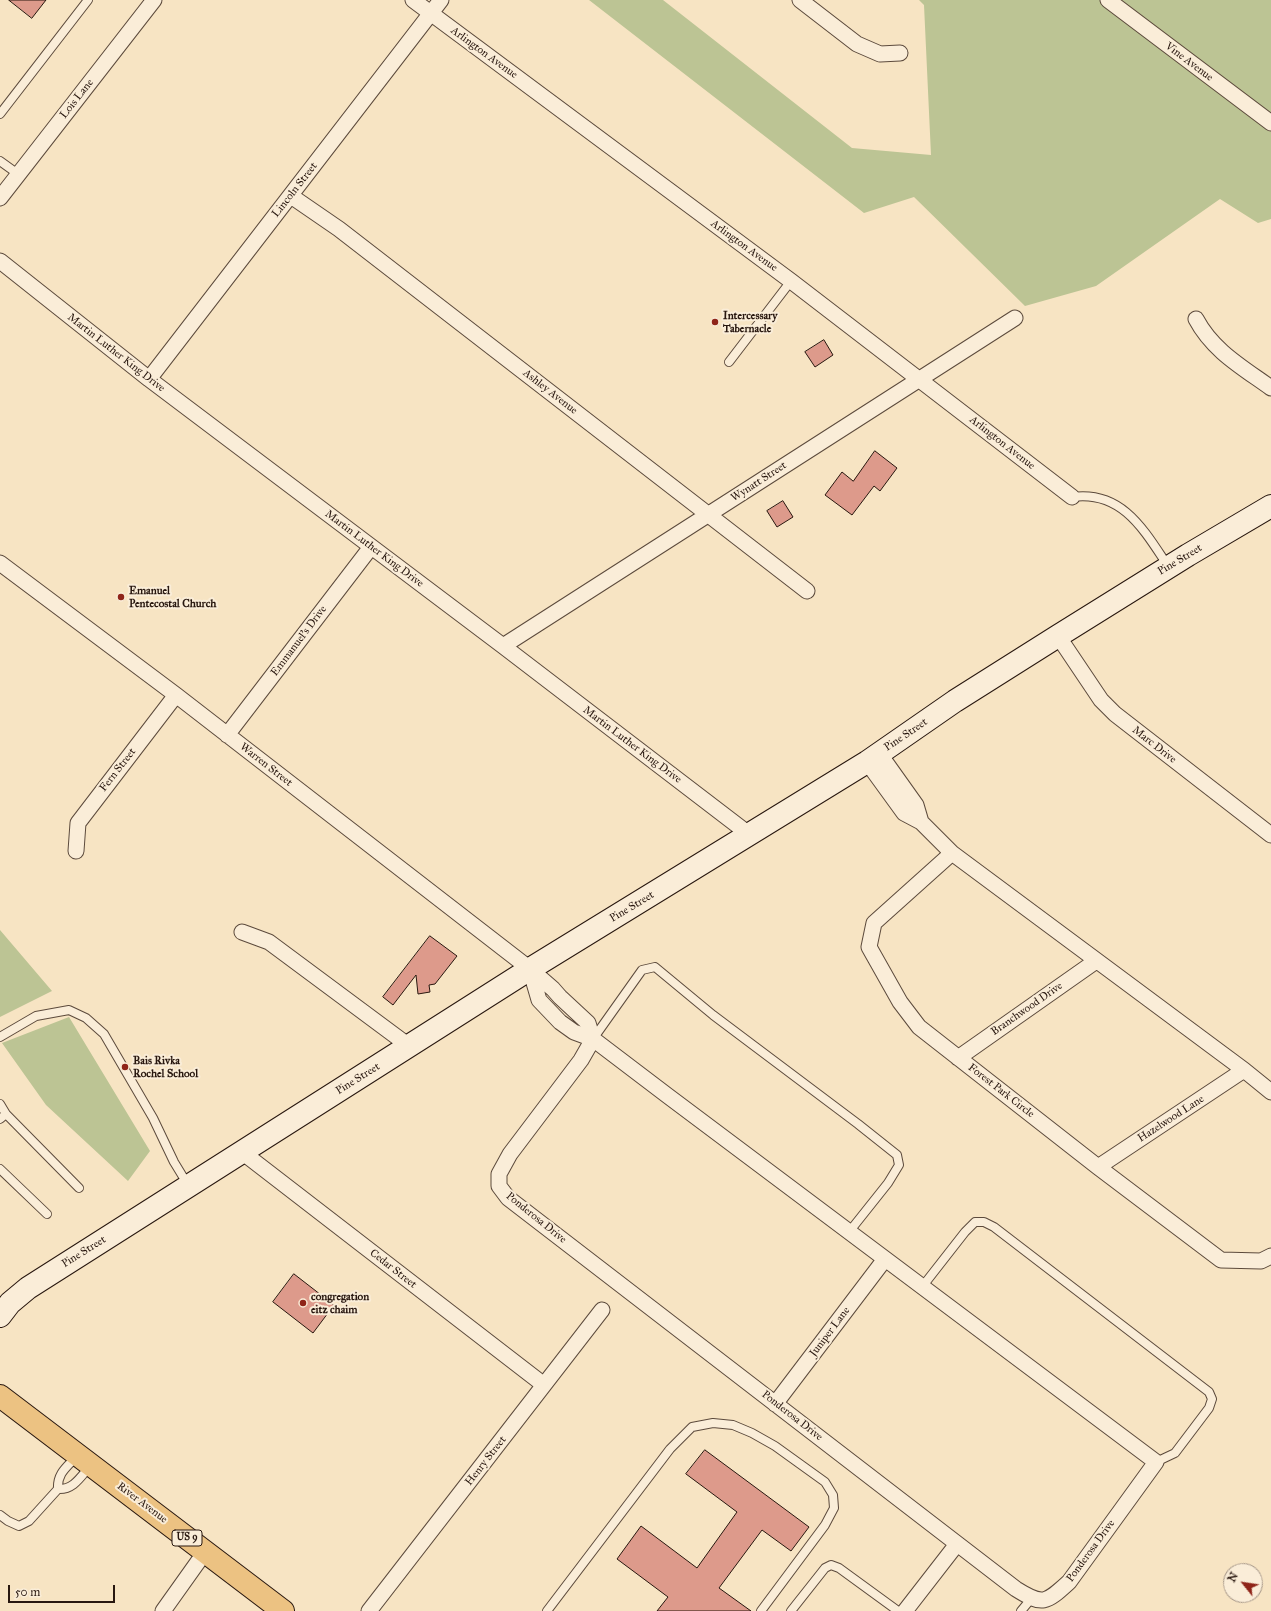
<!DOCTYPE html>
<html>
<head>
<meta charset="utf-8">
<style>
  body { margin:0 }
  #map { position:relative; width:1271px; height:1611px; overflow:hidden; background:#f7e4c3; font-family:"IM FELL Great Primer",serif }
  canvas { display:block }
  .north { position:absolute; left:1223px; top:1563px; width:40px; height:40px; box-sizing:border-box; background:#faedd8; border:1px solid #a69788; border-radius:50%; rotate:300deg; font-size:11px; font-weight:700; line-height:16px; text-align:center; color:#28170f }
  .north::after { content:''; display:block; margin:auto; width:14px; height:18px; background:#8f2418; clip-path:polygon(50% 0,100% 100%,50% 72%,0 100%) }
  .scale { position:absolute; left:8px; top:1585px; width:107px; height:18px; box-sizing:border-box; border:2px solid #28170f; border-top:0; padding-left:5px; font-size:12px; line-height:14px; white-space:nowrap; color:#28170f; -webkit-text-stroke:3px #faedd8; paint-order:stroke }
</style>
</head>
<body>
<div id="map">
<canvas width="1271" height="1611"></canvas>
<div class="north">N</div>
<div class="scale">50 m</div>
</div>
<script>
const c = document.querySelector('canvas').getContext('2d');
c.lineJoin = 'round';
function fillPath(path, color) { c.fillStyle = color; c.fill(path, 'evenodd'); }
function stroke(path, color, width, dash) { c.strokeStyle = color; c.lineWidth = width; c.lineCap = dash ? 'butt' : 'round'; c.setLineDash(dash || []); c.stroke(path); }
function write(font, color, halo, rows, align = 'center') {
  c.font = font + ' "IM FELL Great Primer",serif'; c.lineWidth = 4; c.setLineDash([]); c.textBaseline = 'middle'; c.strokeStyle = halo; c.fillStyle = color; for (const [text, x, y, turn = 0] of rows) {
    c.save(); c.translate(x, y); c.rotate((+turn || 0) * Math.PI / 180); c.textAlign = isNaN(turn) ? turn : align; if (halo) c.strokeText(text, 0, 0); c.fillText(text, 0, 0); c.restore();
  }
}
const green = new Path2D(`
  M589 0H663L852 148 931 155 924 5 919 0H1271V219L1258 223 1220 199 1096 286 1025 306 914 197 864 213Z
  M0 930 52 991 0 1017Z
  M69 1017 150 1151 128 1181 46 1105 2 1043Z`);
const building = new Path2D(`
  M9 0H46L32 18Z
  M824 340 833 355 815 367 805 352Z
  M875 451 897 468 880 491 874 486 852 515 825 495 842 472 853 481Z
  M783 501 793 517 777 527 767 511Z
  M430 936 457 956 435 984 429 985 430 992 418 994 416 975 393 1005 383 997Z
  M294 1274 334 1305 313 1333 273 1302Z
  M705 1450 809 1527 791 1551 762 1530 719 1588 751 1611H657L668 1597 617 1559 641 1526 697 1568 737 1512 686 1474Z`);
const lane = new Path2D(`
  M0 114 88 0
  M0 161 18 174
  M729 362 791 281
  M1072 497C1122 490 1144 530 1168 566
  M0 1037 36 1016 69 1010 86 1018 104 1034 153 1118 174 1162 188 1185
  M593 1039 642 970 655 967 713 1015 858 1124 897 1155 899 1165 888 1183 849 1232
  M0 1104 6 1114
  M0 1119 6 1114 79 1188
  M0 1169 47 1214
  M922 1287 965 1232 975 1222H984L994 1227 1209 1392 1212 1399 1209 1408 1175 1453 1156 1462
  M58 1489C74 1490 81 1476 91 1465
  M0 1515 8 1521 19 1526 29 1521 58 1489C57 1473 67 1467 77 1456
  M547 1611 670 1449 692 1427 713 1423 733 1425 752 1433 775 1446 825 1482 833 1495 834 1508 825 1525 761 1611
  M791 1611 825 1568 831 1565 839 1568 898 1611
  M1021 1611 1031 1599`);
const street = new Path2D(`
  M413 0 791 281 1072 497
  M800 0 857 44 880 54 900 53
  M1108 0 1271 123
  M291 196 339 229 807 591
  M0 198 154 0
  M0 261 149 379 503 646 750 835
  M1196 319C1213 351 1242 367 1271 388
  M149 379 441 0
  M0 563 176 695 530 969
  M1058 636 1101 700 1115 714 1271 835
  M503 646 1015 318
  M227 735 371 547
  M879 753 916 805 921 822
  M867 762 904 813 921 822 952 853 1244 1070 1271 1092
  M76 851 78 823 176 695
  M952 853 874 923 869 947 900 1002 919 1027 1098 1167 1221 1260 1261 1261 1271 1256
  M242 932 269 942 409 1046
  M593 1039 668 1096 1156 1462 1069 1582C1046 1603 1043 1606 1016 1589L508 1198 499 1186V1174L510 1154 581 1060 593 1039 588 1023 560 997 553 989 530 969 539 1000 560 1022 574 1032 593 1039
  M958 1058 1096 961
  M242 1152 544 1385
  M1098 1167 1244 1070
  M775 1404 885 1259
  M163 1611 205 1552
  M369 1611 602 1310
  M905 1611 957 1544`);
const secondary = new Path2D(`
  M0 1316 10 1303 28 1288 530 969 867 762 955 701 1058 636 1188 555 1271 506`);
const highway = new Path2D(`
  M0 1396 283 1611`);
const markers = [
  [715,322,4,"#8f2418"],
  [121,597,4,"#8f2418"],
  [125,1067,4,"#8f2418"],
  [303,1303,4,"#8f2418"]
];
const shields = [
  [187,1538,30]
];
const shieldNames = [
  ["US 9",187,1538]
];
const streetNames = [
  ["Arlington Avenue",484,53,36],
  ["Vine Avenue",1189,62,37],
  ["Lois Lane",77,99,-52],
  ["Lincoln Street",295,190,-52],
  ["Arlington Avenue",744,246,36],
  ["Martin Luther King Drive",116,353,38],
  ["Ashley Avenue",550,392,38],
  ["Arlington Avenue",1002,443,38],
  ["Wynatt Street",759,482,-33],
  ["Martin Luther King Drive",374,549,37],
  ["Pine Street",1180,560,-31],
  ["Emmanuel's Drive",299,641,-53],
  ["Pine Street",906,735,-34],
  ["Martin Luther King Drive",632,745,37],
  ["Marc Drive",1154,745,38],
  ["Warren Street",266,765,38],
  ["Fern Street",118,770,-52],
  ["Pine Street",632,907,-31],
  ["Branchwood Drive",1027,1009,-35],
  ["Pine Street",358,1079,-32],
  ["Forest Park Circle",1001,1091,38],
  ["Hazelwood Lane",1171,1119,-33],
  ["Ponderosa Drive",536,1218,39],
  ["Pine Street",84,1252,-32],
  ["Cedar Street",393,1269,38],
  ["Juniper Lane",830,1332,-53],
  ["Ponderosa Drive",792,1416,38],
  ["Henry Street",486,1461,-52],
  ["River Avenue",142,1503,37],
  ["Ponderosa Drive",1091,1551,-54]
];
const poiNames = [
  ["Intercessary",723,316],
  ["Tabernacle",723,329],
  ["Emanuel",129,591],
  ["Pentecostal Church",129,604],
  ["Bais Rivka",133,1061],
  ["Rochel School",133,1074],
  ["congregation",311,1297],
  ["eitz chaim",311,1310]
];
fillPath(green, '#bcc494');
fillPath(building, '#dd9a8b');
stroke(building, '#28170f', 1);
stroke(lane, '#5c4a3c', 10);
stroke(street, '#5c4a3c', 17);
stroke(secondary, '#28170f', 24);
stroke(highway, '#28170f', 24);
stroke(lane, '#faedd8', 8);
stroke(street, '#faedd8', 15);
stroke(secondary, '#faedd8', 22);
stroke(highway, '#ecc282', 22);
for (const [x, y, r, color] of markers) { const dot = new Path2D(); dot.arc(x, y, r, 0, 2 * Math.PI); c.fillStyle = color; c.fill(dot); stroke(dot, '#faedd8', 1.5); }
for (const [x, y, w] of shields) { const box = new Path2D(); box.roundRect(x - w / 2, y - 8, w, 16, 3); c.fillStyle = '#faedd8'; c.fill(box); stroke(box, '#28170f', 1); }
write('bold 10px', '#28170f', null, shieldNames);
write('11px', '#28170f', '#faedd8', streetNames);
write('bold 11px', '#28170f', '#faedd8', poiNames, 'left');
</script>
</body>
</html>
